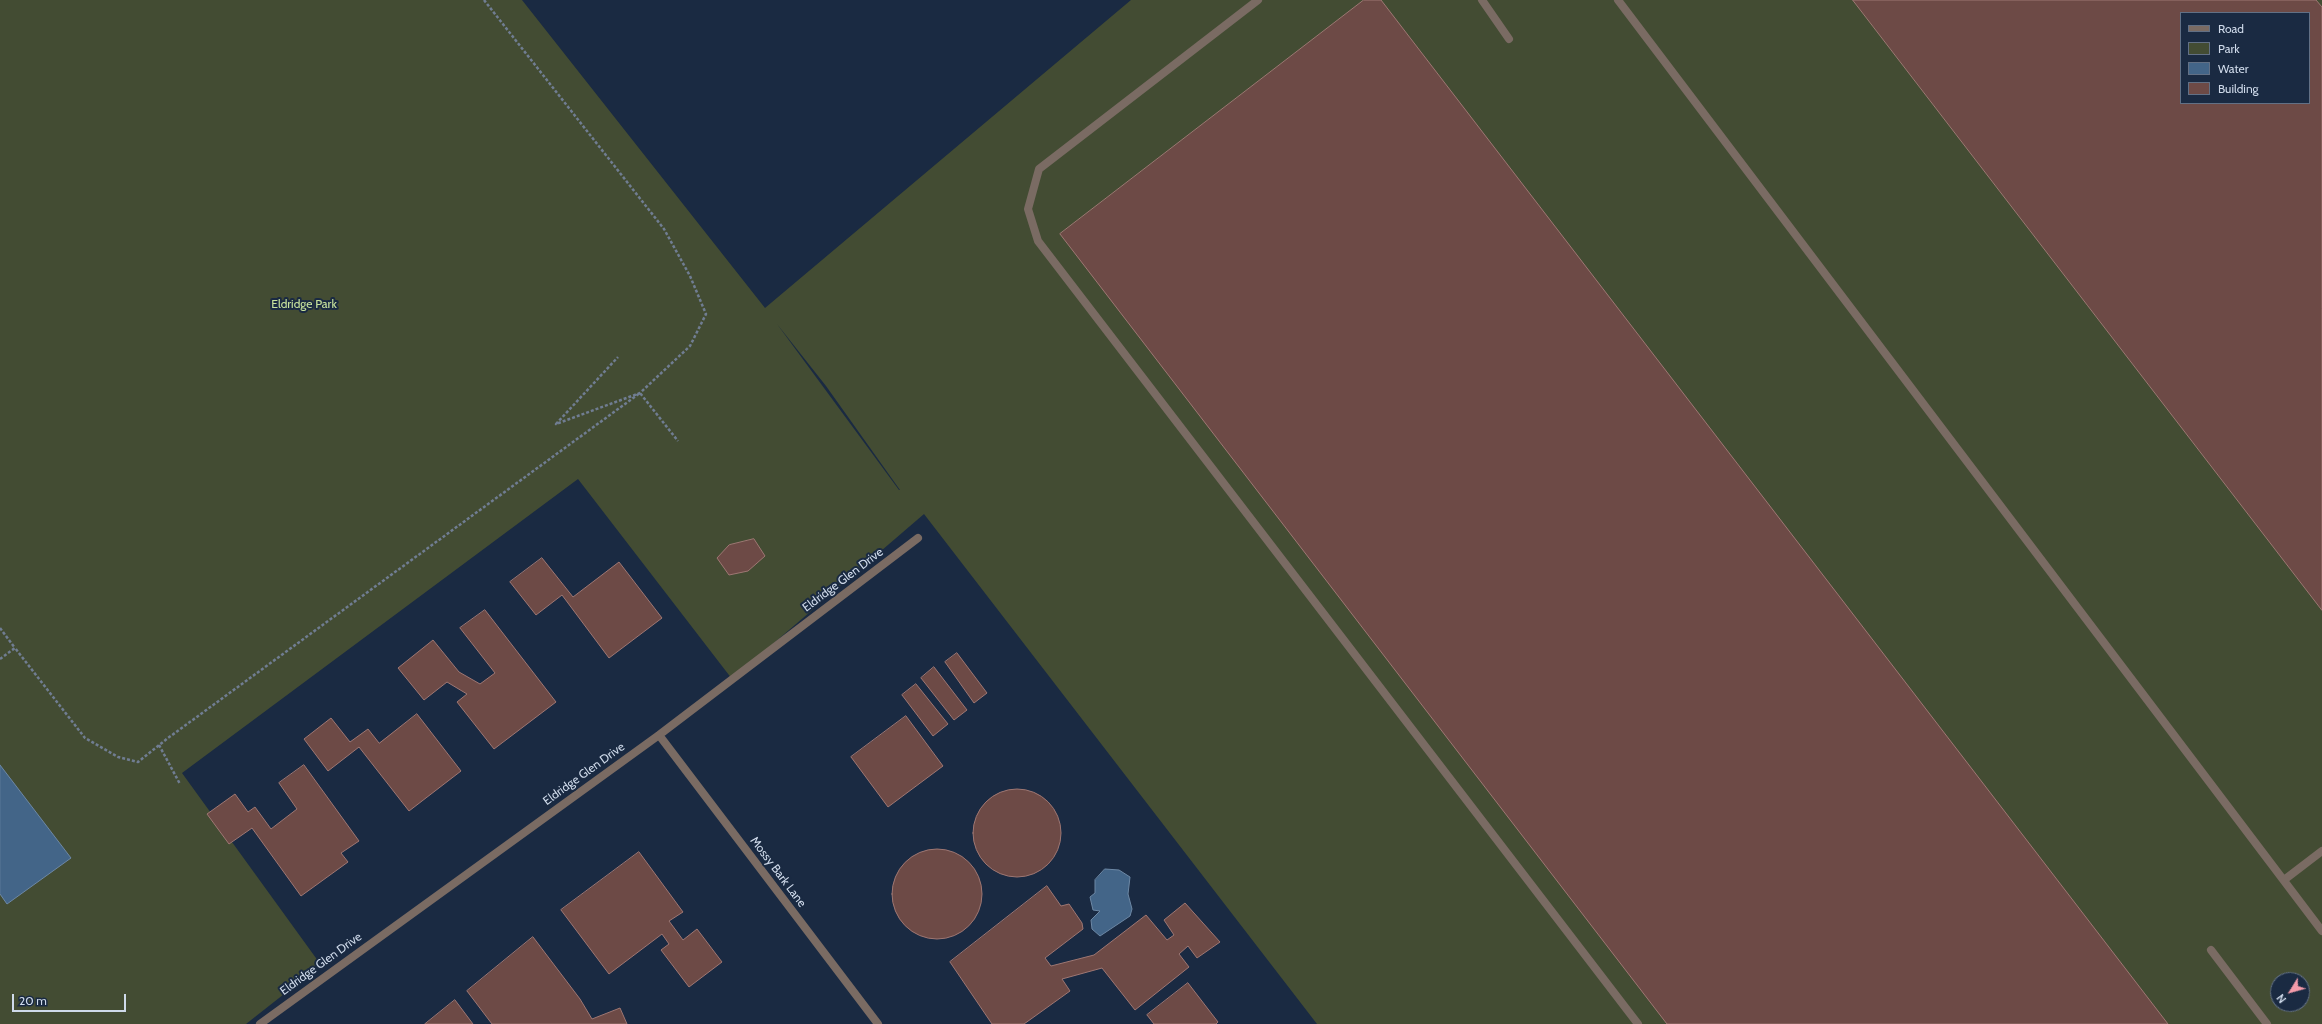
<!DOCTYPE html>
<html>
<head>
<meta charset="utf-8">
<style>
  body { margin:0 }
  #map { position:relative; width:2322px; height:1024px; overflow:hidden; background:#1a2a42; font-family:Cabin,sans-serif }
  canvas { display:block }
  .legend { position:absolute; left:2180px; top:12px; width:130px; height:92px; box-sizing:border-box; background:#1a2a42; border:1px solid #627085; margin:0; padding:5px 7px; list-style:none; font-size:12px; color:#cfdaea }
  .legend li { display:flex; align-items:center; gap:8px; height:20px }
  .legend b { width:20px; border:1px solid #627085 }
  .north { position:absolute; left:2270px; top:972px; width:40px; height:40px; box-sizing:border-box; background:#1a2a42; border:1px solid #627085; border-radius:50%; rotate:233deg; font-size:11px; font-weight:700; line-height:16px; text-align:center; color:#cfdaea }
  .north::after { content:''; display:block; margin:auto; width:14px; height:18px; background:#f39aa9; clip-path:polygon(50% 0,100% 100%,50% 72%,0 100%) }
  .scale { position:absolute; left:12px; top:994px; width:114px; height:18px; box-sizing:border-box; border:2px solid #cfdaea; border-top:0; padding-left:5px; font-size:12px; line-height:14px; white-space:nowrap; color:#cfdaea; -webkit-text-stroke:3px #1a2a42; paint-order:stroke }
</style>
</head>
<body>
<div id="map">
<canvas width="2322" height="1024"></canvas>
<ul class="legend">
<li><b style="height:5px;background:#7a6b63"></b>Road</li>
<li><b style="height:11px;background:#434c33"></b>Park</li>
<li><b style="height:11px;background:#436588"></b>Water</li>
<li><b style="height:11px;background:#6d4a46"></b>Building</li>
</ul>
<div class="north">N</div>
<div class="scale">20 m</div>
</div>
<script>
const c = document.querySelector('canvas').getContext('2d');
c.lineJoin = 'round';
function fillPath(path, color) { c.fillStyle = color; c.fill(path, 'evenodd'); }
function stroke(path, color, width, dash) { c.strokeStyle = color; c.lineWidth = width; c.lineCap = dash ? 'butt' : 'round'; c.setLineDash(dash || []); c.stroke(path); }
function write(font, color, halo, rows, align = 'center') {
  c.font = font + ' Cabin,sans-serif'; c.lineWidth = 4; c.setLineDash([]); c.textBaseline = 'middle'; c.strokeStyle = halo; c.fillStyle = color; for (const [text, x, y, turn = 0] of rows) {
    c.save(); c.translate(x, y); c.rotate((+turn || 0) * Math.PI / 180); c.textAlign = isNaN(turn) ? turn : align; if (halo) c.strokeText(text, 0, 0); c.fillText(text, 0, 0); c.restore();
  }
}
const green = new Path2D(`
  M0 0H522L765 308 1131 0H2322V1024H1317L924 514 732 679 578 479 182 773 321 965 246 1024H0ZM2181 13H2309V103H2181ZM777 324 826 386 900 490H899ZM2278 980H2302V1004H2278Z`);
const water = new Path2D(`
  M0 765 71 858 7 904 0 894Z
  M1105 869 1119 870 1130 877 1128 894 1132 909 1130 916 1100 936 1092 929 1091 920 1100 911 1093 910 1090 897 1095 893V880Z`);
const building = new Path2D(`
  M1364 0H1381L2168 1024H1667L1060 234Z
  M1853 0H2316L2322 7V610ZM2181 13H2309V103H2181Z
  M754 539 765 556 748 571 729 575 717 558 729 545Z
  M542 558 573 597 619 562 662 618 609 658 562 595 536 615 510 582Z
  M485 610 556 702 494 749 457 702 467 694 447 682 424 700 398 668 433 640 459 672 480 684 495 673 460 628Z
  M957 653 987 693 974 703 945 662Z
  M934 667 967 710 954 720 921 678Z
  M916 684 948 724 933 736 902 695Z
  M417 714 461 771 409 811 359 747 328 771 304 739 331 718 350 742 368 729 379 743Z
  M906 716 943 766 888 807 851 757Z
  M304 765 359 841 341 853 348 862 301 896 252 828 229 844 207 814 235 794 248 812 255 807 271 829 297 809 279 783Z
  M973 833a44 44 0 1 1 88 0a44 44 0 1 1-88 0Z
  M892 894a45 45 0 1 1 90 0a45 45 0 1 1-90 0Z
  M639 852 683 912 669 921 683 940 697 929 722 962 689 987 661 950 669 944 662 934 609 974 561 910Z
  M1047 886 1061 906 1069 904 1082 923 1083 929 1045 958 1051 966 1094 955 1146 915 1167 940 1174 935 1164 920 1185 903 1220 942 1197 958 1188 946 1179 954 1189 967 1135 1010 1102 968 1062 979 1070 991 1024 1024H992L950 962Z
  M533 937 580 999 592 1019 620 1008 627 1024H492L467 991Z
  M1188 983 1218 1022 1216 1024H1154L1147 1015Z
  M455 1000 473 1024H425Z`);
const path = new Path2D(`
  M484 0 664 229 690 276 706 314 690 346 640 393 556 424 618 357
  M0 628 15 648
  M0 659 15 648 85 738 118 757 138 762 168 738 640 393 678 441
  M159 745 180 784`);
const service = new Path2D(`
  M1258 0 1039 169 1028 209 1038 241 1638 1024
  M1482 0 1509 39
  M1618 0 2322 931
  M2284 880 2322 851
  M2211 950 2267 1024`);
const minor = new Path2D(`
  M659 735 878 1024
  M260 1024 659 735 918 538`);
const parkNames = [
  ["Eldridge Park",304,304]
];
const streetNames = [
  ["Eldridge Glen Drive",843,580,-37],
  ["Eldridge Glen Drive",584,774,-36],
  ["Mossy Bark Lane",778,872,53],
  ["Eldridge Glen Drive",321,964,-36]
];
fillPath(green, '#434c33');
fillPath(water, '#436588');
stroke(water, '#6d88a5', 1);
fillPath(building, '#6d4a46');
stroke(building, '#9e7773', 1);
stroke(path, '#707d92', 2.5, [3, 2]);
stroke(service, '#7a6b63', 8);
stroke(minor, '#7a6b63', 8);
write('12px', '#c8e39c', '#1a2a42', parkNames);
write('12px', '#cfdaea', '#1a2a42', streetNames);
</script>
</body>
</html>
